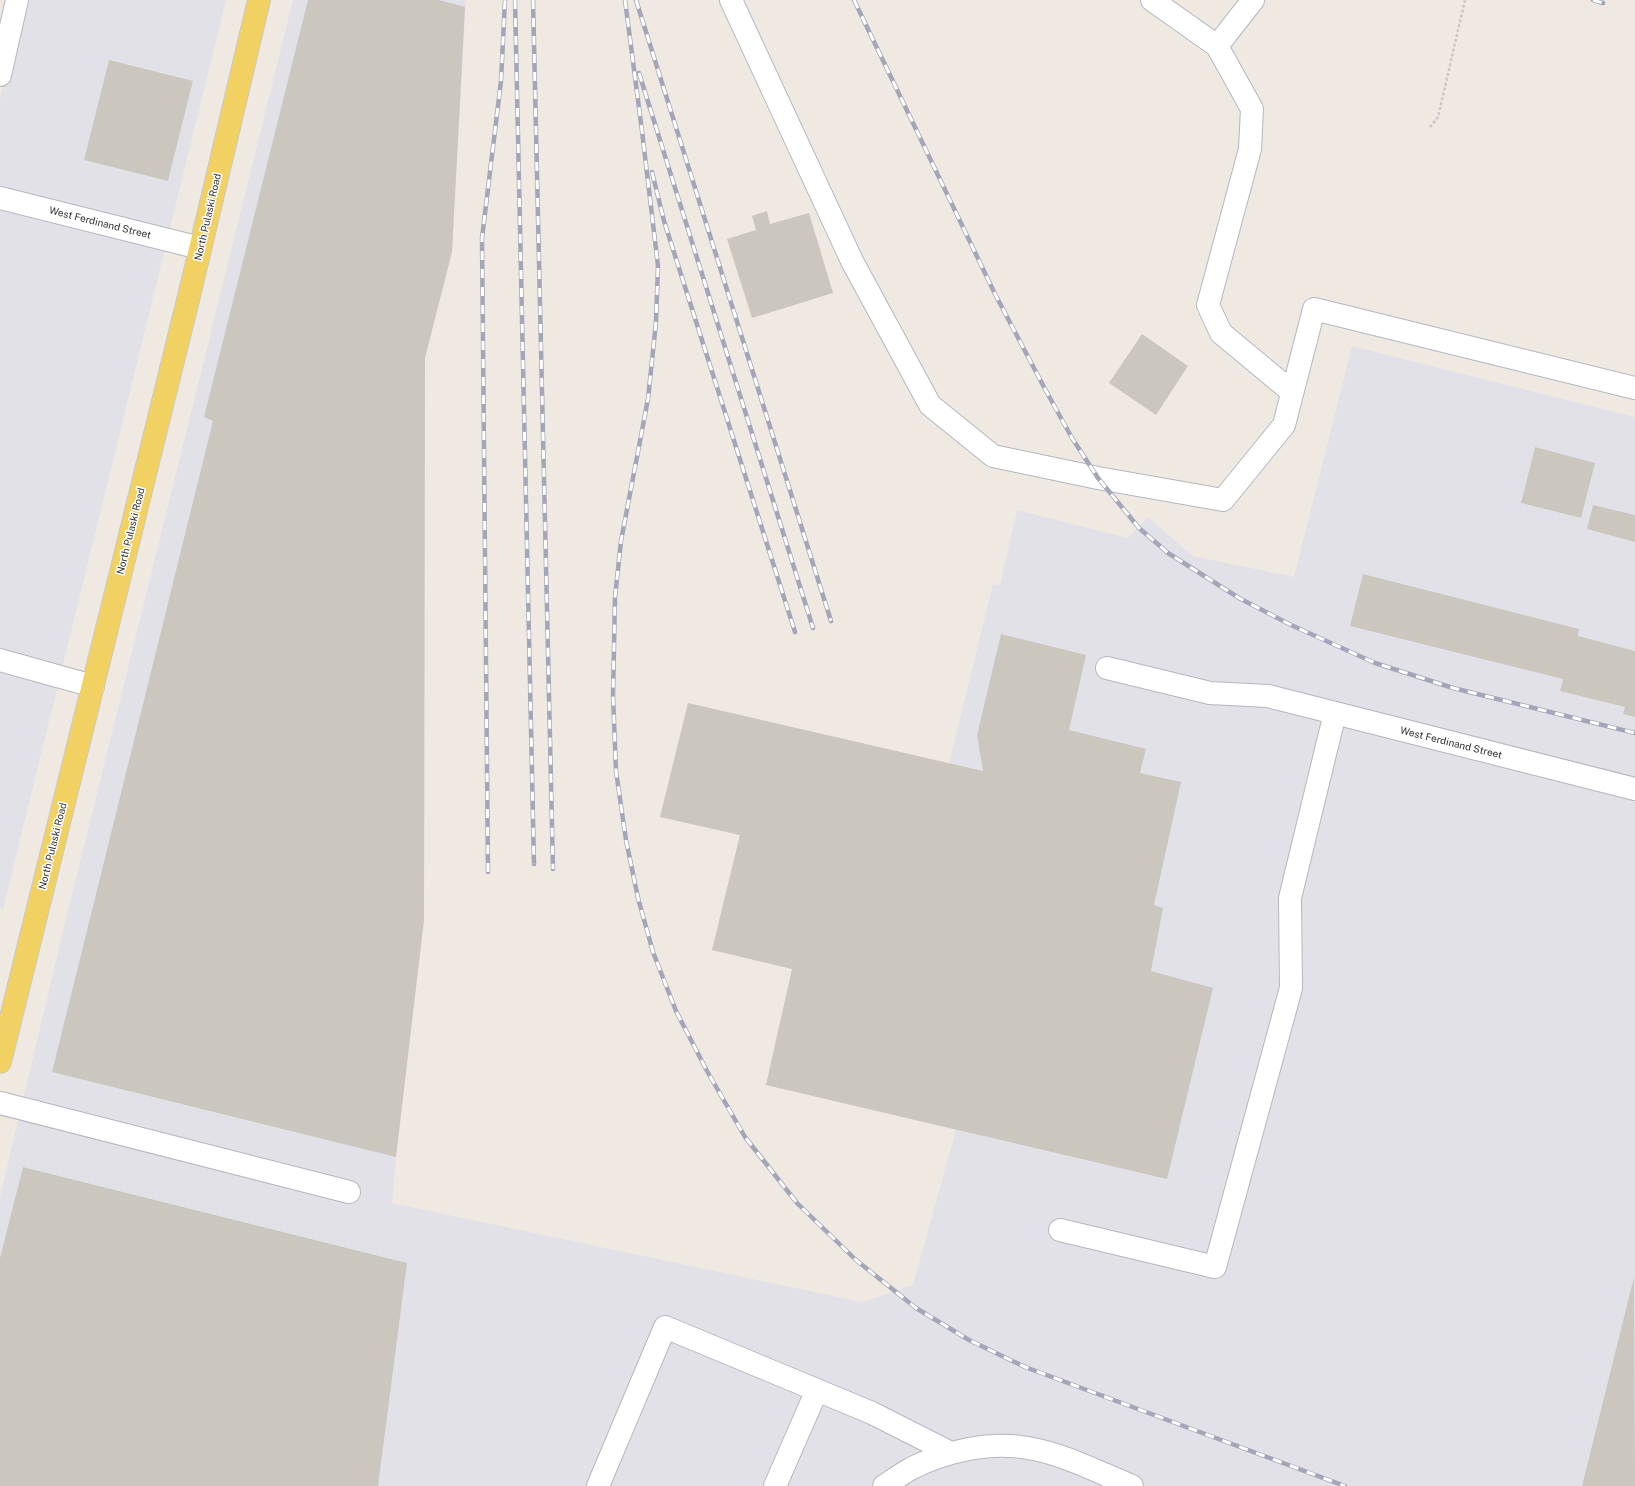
<!DOCTYPE html>
<html>
<head>
<meta charset="utf-8">
<style>
  body { margin:0 }
  canvas { display:block; background:#efe9e1 }
</style>
</head>
<body>
<canvas width="1635" height="1486"></canvas>
<script>
const c = document.querySelector('canvas').getContext('2d');
c.lineJoin = 'round';
function fillPath(path, color) { c.fillStyle = color; c.fill(path, 'evenodd'); }
function stroke(path, color, width, dash) { c.strokeStyle = color; c.lineWidth = width; c.lineCap = dash ? 'butt' : 'round'; c.setLineDash(dash || []); c.stroke(path); }
function write(font, color, halo, rows, align = 'center') {
  c.font = font + ' "Public Sans",sans-serif'; c.lineWidth = 3; c.setLineDash([]); c.textBaseline = 'middle'; c.strokeStyle = halo; c.fillStyle = color; for (const [text, x, y, turn = 0] of rows) {
    c.save(); c.translate(x, y); c.rotate((+turn || 0) * Math.PI / 180); c.textAlign = isNaN(turn) ? turn : align; if (halo) c.strokeText(text, 0, 0); c.fillText(text, 0, 0); c.restore();
  }
}
const industrial = new Path2D(`
  M24 0H226L3 909 0 908V99Z
  M293 0H466L452 252 425 358 424 920 396 1157 392 1203 862 1302 913 1285 956 1130 766 1085 792 969 712 950 740 835 660 817 688 703 949 764 993 584 1000 585 1017 510 1128 538 1148 517 1193 556 1294 577 1352 346 1635 417V1486H0V1197L64 927Z`);
const building = new Path2D(`
  M308 0H439L465 7 452 252 425 358 424 920 396 1157 52 1072 213 421 204 417Z
  M109 60 193 81 168 181 84 160Z
  M767 211 770 224 809 213 833 293 752 318 727 239 756 230 752 216Z
  M1142 334 1188 366 1156 415 1109 383Z
  M1535 447 1595 463 1581 518 1521 503Z
  M1593 505 1635 515V542L1587 529Z
  M1363 574 1579 629 1578 636 1635 651V717L1623 714 1625 707 1560 691 1563 679 1350 626Z
  M1001 634 1086 655 1069 730 1146 749 1140 773 1181 782 1154 905 1163 908 1151 971 1213 988 1167 1179 766 1085 792 969 712 950 740 835 660 817 688 703 983 771 977 735Z
  M23 1167 407 1263 378 1486H0V1258Z
  M1634 1277 1635 1486H1582Z`);
const path = new Path2D(`
  M1430 127 1438 117 1465 0`);
const minor = new Path2D(`
  M731 0 852 261 930 405 993 456 1098 478 1223 500 1284 425 1314 309 1635 388
  M1152 0 1217 46 1252 109 1250 149 1208 305 1221 333 1292 392
  M1217 46 1253 0
  M0 75 17 0
  M0 198 200 248
  M0 660 93 686
  M1107 668 1210 693 1268 696 1635 789
  M0 1103 349 1192
  M1060 1230 1215 1267 1291 988 1290 898 1335 713
  M598 1486 665 1327 872 1413 951 1453
  M775 1486 817 1390
  M884 1486C893 1480 903 1473 912 1468 947 1451 990 1441 1028 1448 1064 1454 1098 1472 1132 1486`);
const major = new Path2D(`
  M0 1062 190 292 259 0`);
const rail = new Path2D(`
  M515 0 534 864
  M533 0 553 869
  M625 0 642 131 658 266 656 322 648 399 621 541 615 597 613 696 616 771 626 840 638 898 653 952 676 1011 707 1071 745 1137 797 1203 856 1260 916 1308 969 1340 1025 1367 1345 1486
  M636 0 831 621
  M854 0 995 294 1045 389 1072 438 1098 478 1139 528 1168 553 1239 598 1291 625 1375 663 1453 688 1635 733
  M1593 0 1603 3
  M639 73 813 628
  M652 172 664 221 795 632
  M488 872 482 238 501 81 505 0`);
const streetNames = [
  ["North Pulaski Road",208,217,-77],
  ["West Ferdinand Street",100,223,14],
  ["North Pulaski Road",131,531,-76],
  ["West Ferdinand Street",1451,743,14],
  ["North Pulaski Road",53,846,-76]
];
fillPath(industrial, '#e3e1e8');
fillPath(building, '#cbc7bf');
stroke(minor, '#b4b7c1', 24);
stroke(major, '#c9c9c9', 24);
stroke(path, '#c9c9c9', 2.5, [3, 2]);
stroke(minor, '#fff', 22);
stroke(major, '#f2d163', 22);
stroke(rail, '#a3a6b8', 4.5);
stroke(rail, '#fff', 3, [9]);
write('10px', '#2e2e2e', '#fff', streetNames);
</script>
</body>
</html>
